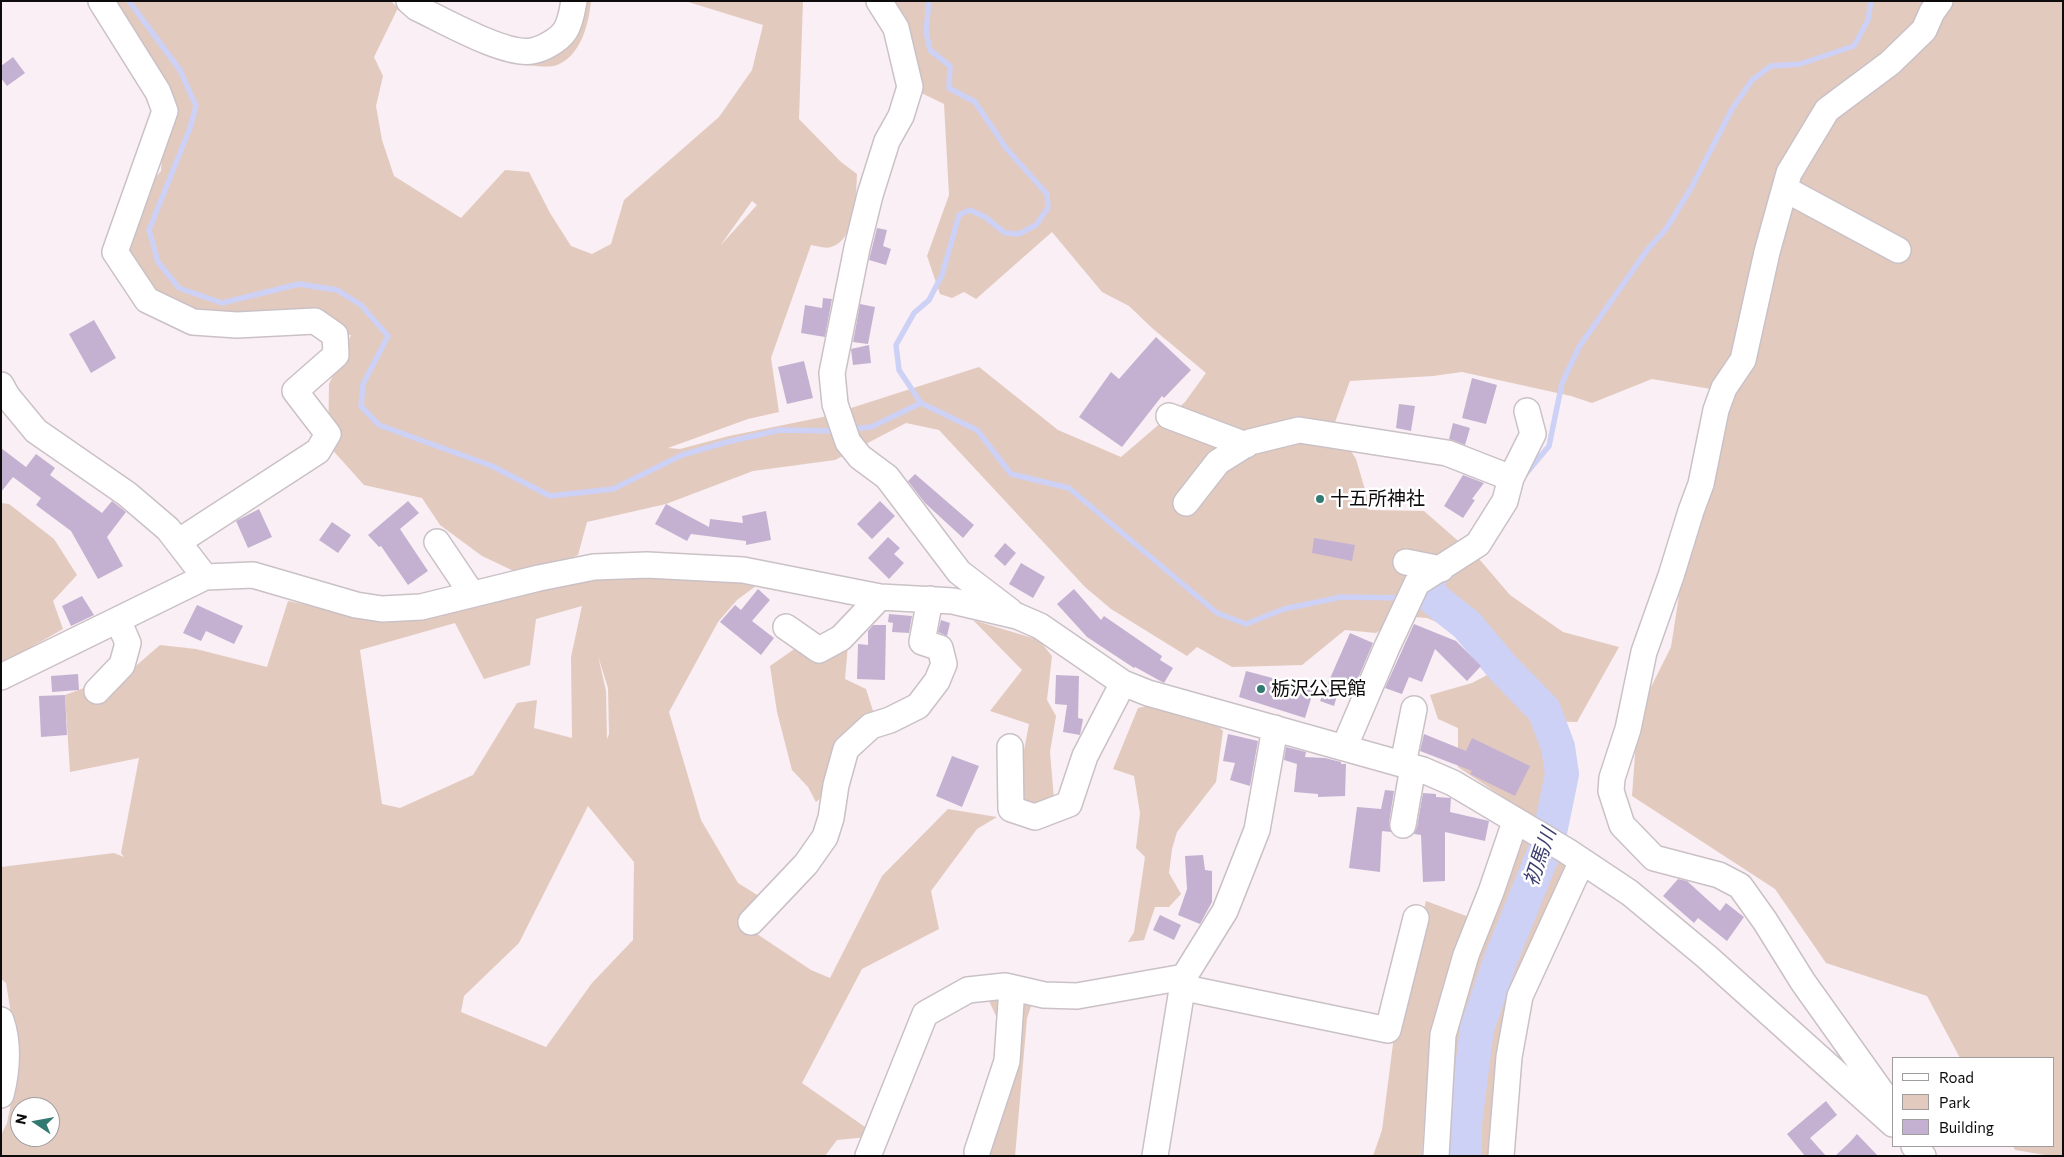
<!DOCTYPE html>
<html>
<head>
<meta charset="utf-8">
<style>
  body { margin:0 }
  #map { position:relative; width:2064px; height:1157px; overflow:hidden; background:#f9eff4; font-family:Commissioner,sans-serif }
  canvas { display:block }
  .frame { position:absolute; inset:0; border:2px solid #0e0b0d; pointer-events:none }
  .legend { position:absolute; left:1892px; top:1057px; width:162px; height:90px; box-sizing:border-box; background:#fff; border:1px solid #9f9d9e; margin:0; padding:6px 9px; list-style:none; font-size:15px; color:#0e0b0d }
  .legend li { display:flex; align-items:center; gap:10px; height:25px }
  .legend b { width:25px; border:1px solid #9f9d9e }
  .north { position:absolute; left:10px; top:1097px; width:50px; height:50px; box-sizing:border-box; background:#fff; border:1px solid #9f9d9e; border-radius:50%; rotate:282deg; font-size:14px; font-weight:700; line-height:20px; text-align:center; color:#0e0b0d }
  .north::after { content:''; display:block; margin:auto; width:18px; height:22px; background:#327972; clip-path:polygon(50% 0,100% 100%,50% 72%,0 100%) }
</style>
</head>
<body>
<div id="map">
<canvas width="2064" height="1157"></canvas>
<div class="frame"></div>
<ul class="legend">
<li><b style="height:6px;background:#fff"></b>Road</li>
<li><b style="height:14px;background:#e3cabf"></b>Park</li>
<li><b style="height:14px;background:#c4b1d1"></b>Building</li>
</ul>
<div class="north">N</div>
</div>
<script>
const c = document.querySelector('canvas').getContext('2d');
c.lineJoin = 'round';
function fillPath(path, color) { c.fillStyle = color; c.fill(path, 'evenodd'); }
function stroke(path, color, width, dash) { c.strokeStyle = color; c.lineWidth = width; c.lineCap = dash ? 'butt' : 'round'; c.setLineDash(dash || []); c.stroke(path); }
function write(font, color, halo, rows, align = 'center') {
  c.font = font + ' Commissioner,"Noto Sans JP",sans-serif'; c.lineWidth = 5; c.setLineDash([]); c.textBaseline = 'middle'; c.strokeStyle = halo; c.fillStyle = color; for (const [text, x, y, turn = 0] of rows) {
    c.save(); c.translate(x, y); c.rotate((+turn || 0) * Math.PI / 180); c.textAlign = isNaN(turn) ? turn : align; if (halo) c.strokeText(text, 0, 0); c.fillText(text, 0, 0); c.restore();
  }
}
const green = new Path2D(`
  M99 1H391L398 8 374 57 383 76 376 106 382 140 394 176 461 218 505 170 529 172 550 213 571 246 592 254 611 244 624 200 719 117 752 70 763 25 685 1H803L799 119 841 162 857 174C856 195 856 240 831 247 825 249 817 246 811 245L771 358 779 412 748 419 668 448 680 449 729 436 823 417 979 367 1058 430 1121 457 1185 402 1206 373 1152 328 1129 306 1102 292 1052 232 976 299 964 292 952 298 940 294 927 256 949 195 944 104 911 88 874 1H2063V1155H2045L2015 1150 2013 1146H2053V1058H1960L1927 996 1826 963 1775 889 1632 796 1638 713 1671 647 1711 389 1652 379 1592 403 1571 396 1462 372 1433 376 1350 381 1334 425 1356 459 1371 510 1424 511 1480 560 1510 595 1563 632 1619 647 1577 722 1536 721 1476 645 1453 629 1427 618 1401 616 1376 633 1345 630 1302 665 1232 667 1197 647 1187 656 1111 609 1085 587 939 430 906 423 835 460 753 471 666 504 587 522 578 555 538 572 520 574 482 556 440 525 422 498 364 485 328 445 329 384 351 335 272 333 134 292 117 224 161 171 167 86 157 66 137 59ZM752 201 757 205 720 246Z
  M574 1H591C589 23 581 56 557 65 547 69 521 64 510 63L513 56 531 55Z
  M1 503 9 504 54 539 77 575 53 601 63 629 1 664Z
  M610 577 764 580 737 600 718 622 669 712 701 820 738 883 775 906 754 932 811 970 830 978 882 876 948 809 997 817 977 829 931 891 939 929 862 969 802 1083 878 1136 837 1140 825 1156H1V1135L7 1123 19 1063 6 983 1 979V867L114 853 124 857 121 853 139 758 70 772 65 695 130 671 160 645 196 649 267 667 288 601 327 609 542 587ZM582 606 571 657 572 738 534 728 537 700 517 703 473 775 400 808 382 804 360 650 455 623 484 679 530 665 536 619ZM598 656 608 688 609 734 607 739 606 691ZM588 806 634 862 633 940 592 983 546 1047 461 1012 464 996 519 943ZM20 1107H50V1137H20Z
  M973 620 1039 640 1052 656 1047 700 1056 716 1050 752 1054 799 1031 808 1019 799V776L1029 724 990 711 1022 670Z
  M800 645H848L845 679 866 689 875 717 836 785 816 802 808 787 792 770 777 712 770 666Z
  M1491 673 1539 729 1558 747 1542 823 1458 767V728L1438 719 1430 695 1472 683Z
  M1156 704 1211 718 1223 731 1216 782 1177 832 1172 849 1169 873 1181 894 1169 907H1155L1144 940 1128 942 1134 932 1145 857 1136 848 1140 813 1134 776 1113 769 1138 708Z
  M1525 839 1566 865 1568 875 1545 920 1491 1156H1447L1456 1031 1471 979 1515 850Z
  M1426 901 1469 917 1430 1036 1422 1156H1373L1382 1130 1394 1036Z
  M986 994 1034 998 1027 1018 1015 1156H981L1010 1047Z`);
const stream = new Path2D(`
  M129 1 180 70 196 106 190 128 149 230 158 262 179 288 222 303 299 284 337 290 361 305 388 336 363 384 361 406 379 425 492 466 550 496 613 489 682 455 727 442 780 430 837 431
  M929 1 926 32 930 50 950 66 949 88 975 102 1006 148 1047 194 1048 208 1036 225 1019 234 1005 233 985 217 970 210 959 215 942 275 929 300 914 313 896 345 899 370 921 403 977 430 1011 474 1069 488 1217 613 1246 624 1284 609 1341 597 1404 598
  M851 429 871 427 921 403
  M1524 476 1549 446 1562 383 1579 347 1647 250 1666 229 1690 190 1732 109 1752 80 1771 66 1800 64 1854 46 1868 20 1871 1
  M1418 598H1433L1445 580 1450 576`);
const river = new Path2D(`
  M1433 598 1467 625 1503 668 1544 710 1558 747 1562 774 1548 842 1500 961 1477 1029 1465 1123V1156`);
const building = new Path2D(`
  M13 57 25 73 7 86 1 78V66Z
  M877 228 887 230 883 246 891 249 886 265 869 260Z
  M823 298 832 299 825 337 801 333 805 305 822 308Z
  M860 304 875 307 868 344 853 342Z
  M94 320 116 358 91 373 69 334Z
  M1156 337 1191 370 1164 398 1162 396 1122 447 1079 417 1111 372 1119 379Z
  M869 345 871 363 853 365 851 349Z
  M804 361 813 398 787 404 778 367Z
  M1472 378 1497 385 1486 424 1462 418Z
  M1399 404 1415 406 1411 431 1396 428Z
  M1453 423 1470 428 1465 445 1449 439Z
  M1 448 26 467 36 454 55 468 50 475 102 513 112 501 126 512 107 537 123 566 98 579 71 531 36 505 41 498 13 477 1 492Z
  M915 474 974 525 963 538 925 503 908 481Z
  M1463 475 1484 483 1472 499 1475 500 1463 518 1444 506Z
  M408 501 419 513 400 529 428 571 408 585 381 546 379 547 368 535Z
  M880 501 895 516 872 539 857 524Z
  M666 504 709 527 710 519 743 523 742 516 766 511 771 540 746 545V541L691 534 687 541 655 524Z
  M259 509 272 537 248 548 236 521Z
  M332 522 351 535 338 553 319 540Z
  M888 537 900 548 894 554 904 563 889 579 868 558Z
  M1314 538 1355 545 1352 561 1312 553Z
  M1005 543 1016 553 1005 566 994 556Z
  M1021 563 1045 577 1033 598 1009 584Z
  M758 589 770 600 752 621 774 638 761 655 720 622 735 605 741 610Z
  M1074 589 1101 620 1104 616 1162 656 1160 660 1173 668 1164 683 1135 667 1134 668 1087 637 1057 604Z
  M82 596 94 615 71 626 62 606Z
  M197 605 243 626 234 644 206 631 201 641 183 633Z
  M889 614 912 616 909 633 892 632 893 623 888 622Z
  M941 620 950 623 947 636 938 632Z
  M1414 624 1456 641 1481 666 1467 681 1435 649 1422 682 1409 677 1402 694 1385 688Z
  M873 625H886L885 680 857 679 858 644 868 645V631Z
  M1350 633 1373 643 1351 695 1339 689 1334 706 1320 701Z
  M1246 671 1314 689 1305 718 1239 697Z
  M78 674 79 690 52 692 51 676Z
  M1056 675 1079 676 1078 718 1083 719 1080 735 1063 732 1067 705 1055 704Z
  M65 695 67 735 41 737 39 696Z
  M1228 734 1258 741 1250 786 1230 780 1235 763 1223 761Z
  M1424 734 1466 751 1472 738 1530 766 1515 796 1470 774 1472 771 1420 751Z
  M1286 747 1306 752 1305 757 1325 758 1341 762V764H1346L1345 796 1318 797V794L1294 792 1297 764 1284 760Z
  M952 756 979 766 962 807 936 796Z
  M1385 790 1394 791 1389 823 1391 832 1382 831 1380 872 1349 868 1357 807 1381 809Z
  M1423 793 1436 794V797L1451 798 1450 812 1489 821 1485 841 1445 832V881L1423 882 1421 835 1414 834 1417 827Z
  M1203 855 1205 870 1212 871V902L1200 924 1178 915 1187 889 1185 856Z
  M1678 879 1687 881 1720 911 1726 903 1744 917 1727 941 1698 918 1694 923 1663 896Z
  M1160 915 1181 925 1174 940 1153 930Z
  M1826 1101 1837 1115 1810 1138 1826 1156H1805L1787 1134Z
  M1857 1134 1878 1156H1835L1850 1142Z`);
const minor = new Path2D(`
  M101 1 158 92 165 111 115 252 147 300 193 322 237 325 315 321 335 335 336 355 295 391 328 434 318 451 178 542
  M409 1 417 8C443 20 505 56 532 51 543 49 559 40 565 31 571 22 572 11 574 1
  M879 1 896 28 910 87 901 116 887 141 870 195 857 248 832 373 835 404 848 442 860 457 887 477 959 572 1010 611
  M1785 189 1898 250
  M1 385 7 396 36 431 127 494 168 529 205 577
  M1169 416 1246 445
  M1186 503 1218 462 1250 442 1299 430 1447 453 1511 478
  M437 542 472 594
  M1406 562 1441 569
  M786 627 819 650 841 638 880 597
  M1 677 205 577 253 575 356 605 382 609 421 607 539 578 594 567 647 565 743 570 880 597 953 601 1017 616 1040 626 1123 683 1148 693 1423 770 1453 783 1567 851 1630 893 1707 957 1893 1124
  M97 691 122 665 128 643 118 620
  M1010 747 1011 809 1035 817 1069 804 1085 756 1123 683
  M1344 748 1387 647 1417 583 1478 544 1505 501 1511 478 1533 434 1527 411
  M1403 764 1414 709
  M1403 825 1413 767
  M751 922 806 864 825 837 831 818 836 785 846 749 871 726 890 720 918 706 937 681 944 664 940 648 922 642 930 599
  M1184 977 1190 989 1388 1030 1416 918
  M1 1020C9 1043 7 1071 1 1095
  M1893 1114 1885 1097 1803 982 1765 921 1740 886 1719 875 1654 858 1622 825 1611 791 1612 778 1628 729 1644 652 1671 576 1691 511 1701 484 1716 410 1724 388 1743 360 1767 252 1789 173 1827 110 1890 63 1924 30 1932 12 1940 1
  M1914 1146 1923 1156
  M977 1152 1007 1061 1012 988
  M868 1156 925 1014 968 990 1005 986 1044 995 1077 996 1184 977 1225 911 1257 830 1275 728
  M1155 1156 1184 977
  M1436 1156 1443 1035 1466 955 1491 892 1515 822
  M1501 1156 1509 1057 1520 996 1582 861`);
const markers = [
  [1320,499,5,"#327972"],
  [1261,689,5,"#327972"]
];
const poiNames = [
  ["十五所神社",1330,499],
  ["栃沢公民館",1271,689]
];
const waterNames = [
  ["初馬川",1540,857,-71]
];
fillPath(green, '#e3cabf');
stroke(stream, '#cdd1f5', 5.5);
stroke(river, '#cdd1f5', 34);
fillPath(building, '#c4b1d1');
stroke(minor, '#cac1c6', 28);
stroke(minor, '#fff', 25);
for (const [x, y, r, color] of markers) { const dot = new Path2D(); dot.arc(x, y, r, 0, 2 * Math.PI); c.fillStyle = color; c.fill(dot); stroke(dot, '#fff', 2); }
write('19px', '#0e0b0d', '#fff', poiNames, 'left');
write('italic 20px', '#3e3f6f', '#fff', waterNames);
</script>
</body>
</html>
